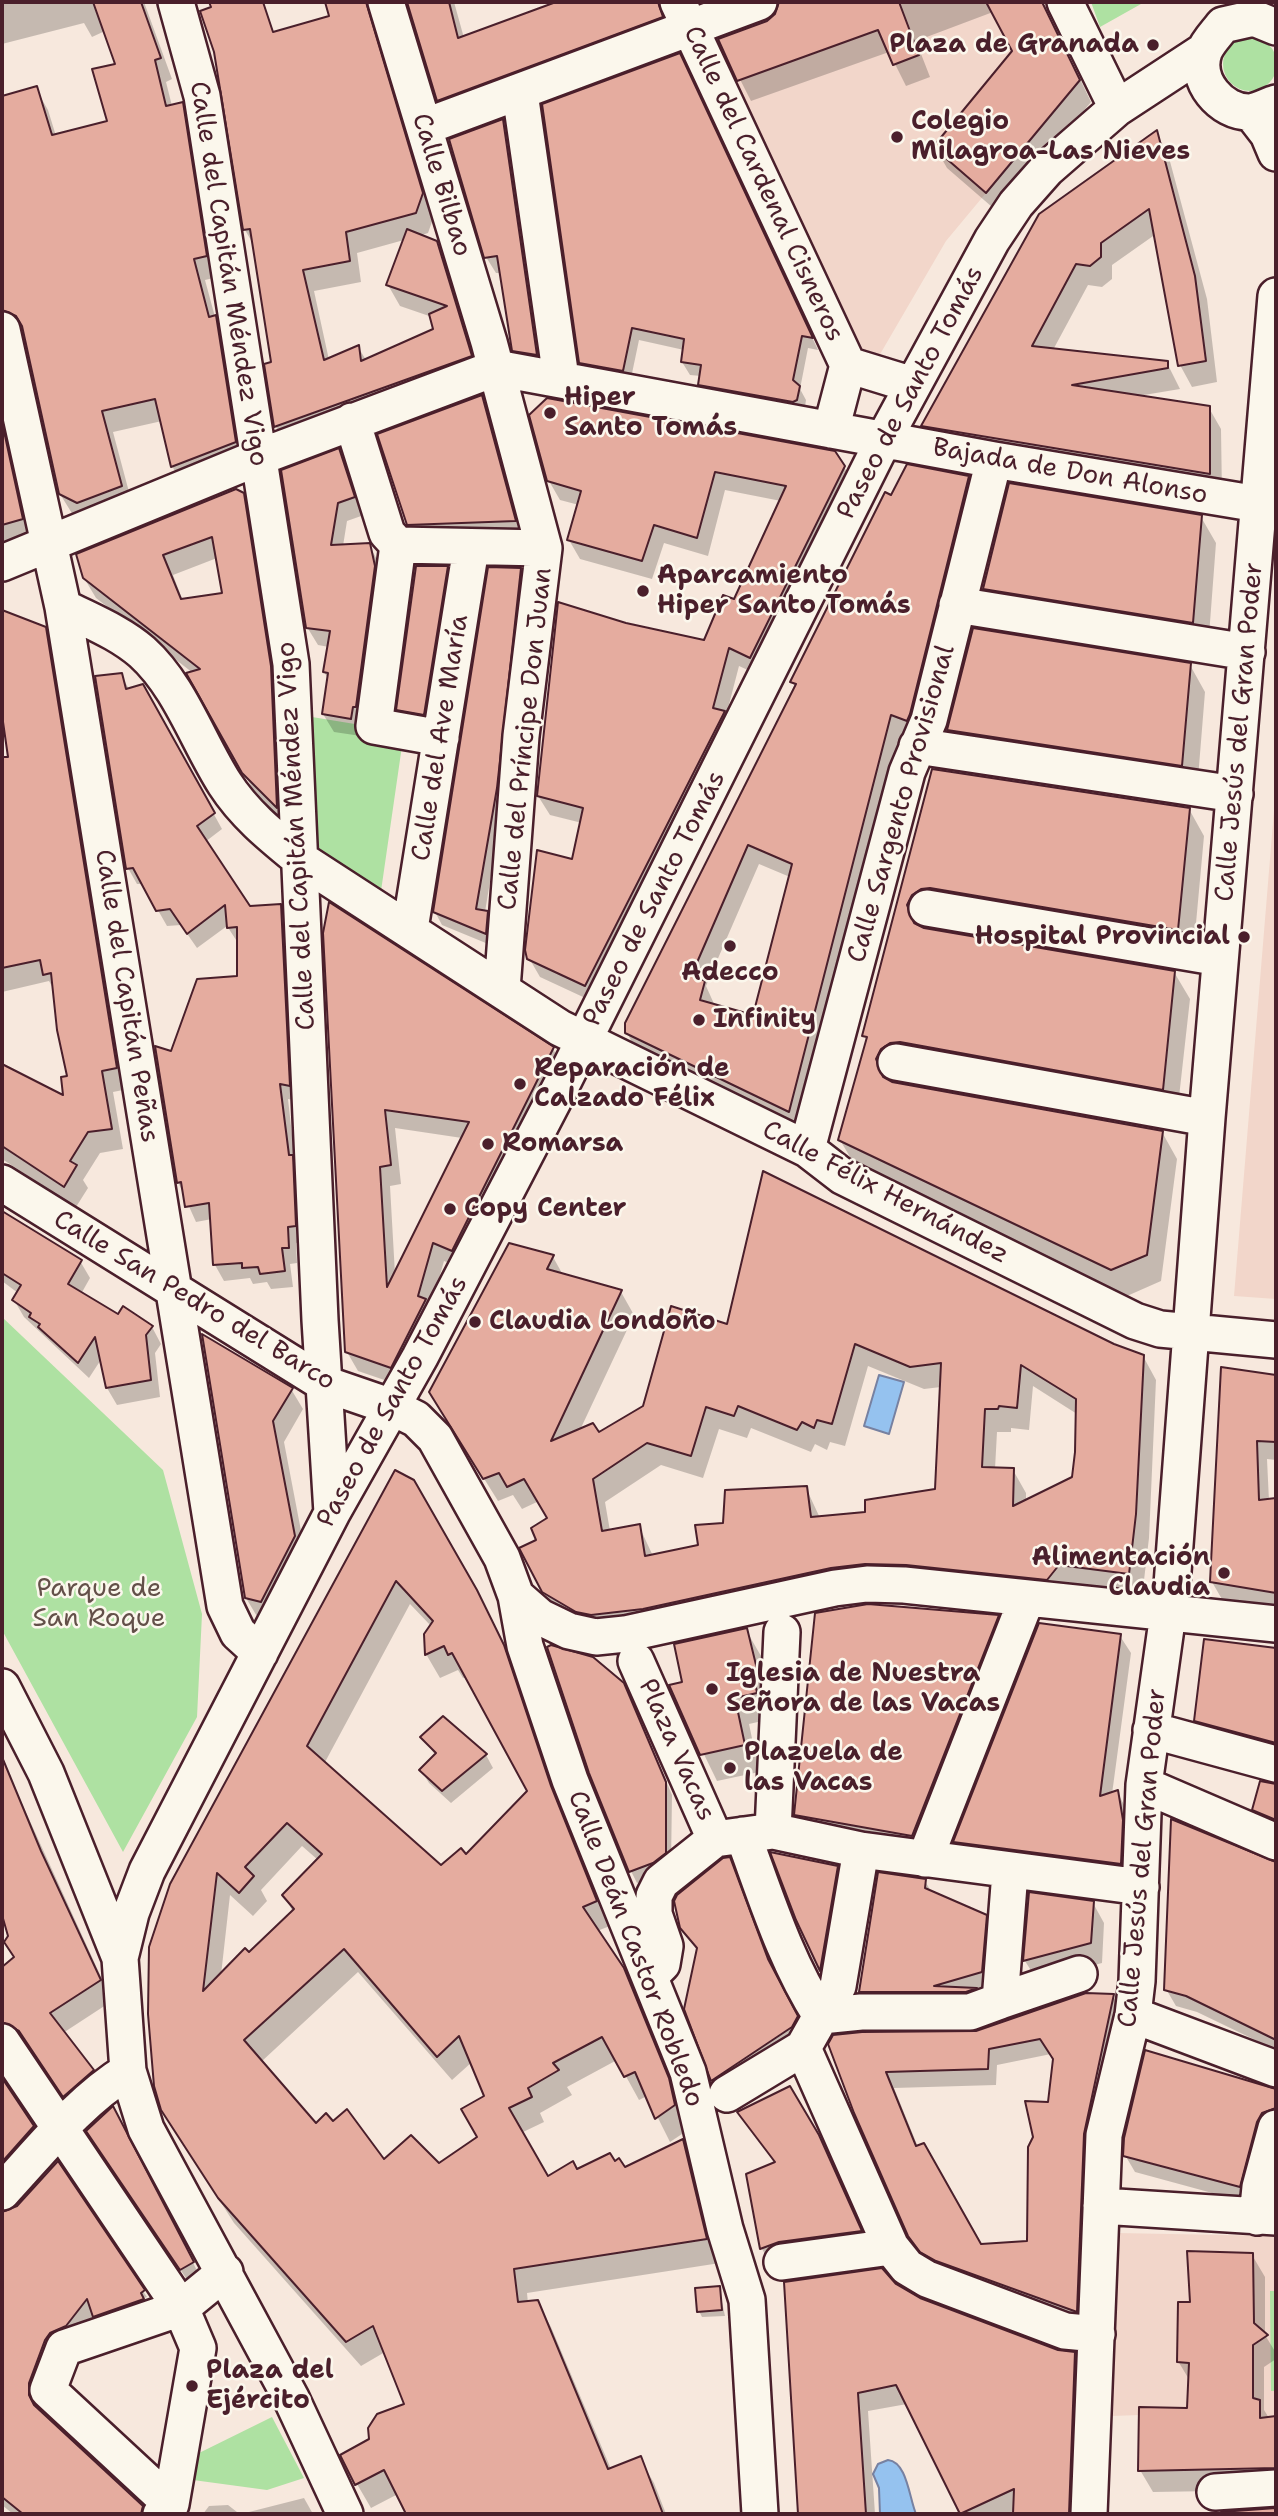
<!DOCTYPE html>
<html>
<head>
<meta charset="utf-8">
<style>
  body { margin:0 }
  #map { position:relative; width:1278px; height:2516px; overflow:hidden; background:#f7e8dd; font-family:"Shantell Sans",sans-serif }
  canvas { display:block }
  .frame { position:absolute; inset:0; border:4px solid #4a1f2b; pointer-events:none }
</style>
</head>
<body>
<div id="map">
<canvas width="1278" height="2516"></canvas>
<div class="frame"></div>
</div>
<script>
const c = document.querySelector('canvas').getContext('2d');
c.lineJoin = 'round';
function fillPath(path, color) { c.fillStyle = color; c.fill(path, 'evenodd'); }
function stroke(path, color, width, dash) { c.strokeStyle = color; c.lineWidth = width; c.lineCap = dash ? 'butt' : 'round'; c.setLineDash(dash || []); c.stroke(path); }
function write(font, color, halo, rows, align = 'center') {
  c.font = font + ' "Shantell Sans",sans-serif'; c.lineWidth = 5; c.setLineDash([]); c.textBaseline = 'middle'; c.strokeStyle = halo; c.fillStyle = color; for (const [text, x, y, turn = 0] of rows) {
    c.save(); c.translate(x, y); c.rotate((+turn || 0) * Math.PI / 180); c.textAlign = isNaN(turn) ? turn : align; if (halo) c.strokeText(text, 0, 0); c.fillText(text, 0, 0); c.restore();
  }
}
const built = new Path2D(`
  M805 2H1042L1080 80 946 241 879 356 864 352 713 36Z
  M1276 786V1299L1234 1296Z
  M1117 2233 1276 2236V2469L1138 2471 1139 2415 1112 2416Z`);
const green = new Path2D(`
  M1091 2H1140L1141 4 1100 27Z
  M1223 64a27 27 0 1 1 54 0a27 27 0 1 1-54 0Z
  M312 717 404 732 381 891 317 850Z
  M2 1317 163 1470 202 1614 197 1717 123 1852 2 1630Z
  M1270 2291H1276V2391H1271Z
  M272 2417 304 2478 267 2490 193 2480 197 2454Z`);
const water = new Path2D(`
  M879 1375 904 1382 889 1434 864 1426Z
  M888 2460C907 2462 909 2497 916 2514H880L879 2488 873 2474 878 2464Z`);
const shadow = new Path2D(`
  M2 2H144L172 79 166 82 172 106 182 104 194 125 218 277 205 280 215 317 227 338 247 463 184 487 172 466 162 421 113 432 133 507 73 515 60 494 23 332 11 331 2 335V300L14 310 2 257 68 242 64 224 2 236V98L36 89 48 110 56 136 109 122 117 65 105 31 92 37 84 23 2 44Z
  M211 2H253L289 86 331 17 327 2H454L464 38 561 2H1043L1091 102 999 213 947 168 935 147 1014 52 993 12 916 41 930 77 906 86 889 52 751 101 720 40 775 17 780 6 682 4 669 22 451 121 439 100 411 9 405 3 392 4 434 216 428 233 419 236 436 243 449 264 483 377 288 447 276 427 266 366 273 364 255 247 245 230ZM404 240 388 285 400 306 432 317 435 330 366 360 358 347 329 360 314 291 361 282 357 253Z
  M686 68 818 350 808 348 800 389 806 400 804 413 707 397 699 384 701 376 690 375 682 362 684 350 639 340 630 383 588 375 581 362Z
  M503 121 512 137 545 371 523 367 514 350 501 273H496L486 257Z
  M1156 133 1168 154 1207 299 1217 382 1192 387 1180 365 1156 234 1112 265V279L1102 287 1088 285 1053 350 1167 363 1180 389 1138 396 1209 408 1221 429 1222 495 935 447 923 426Z
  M2 394 34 540 2 569Z
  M481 397 489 410 522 534 416 538 409 524Z
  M531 416 844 467 855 486 761 676 739 666 726 716 734 731 596 1003 540 977 529 958 574 861 582 823 550 815 538 796 626 624 705 642 735 601 781 501 725 490 708 556 664 543 652 579 580 559 569 540 579 505 560 500 549 481Z
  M339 451 349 468 364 515 347 521 343 546 369 545 379 563 361 736 334 732 323 714 329 680 324 672 329 647 318 645 307 627Z
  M968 477 980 497 918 740 902 734 800 1130 638 1053 627 1033 796 688 792 682 892 498ZM759 864 790 877 755 1017 715 1006 706 986Z
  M243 494 254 514 281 687 287 825 255 793 189 674 193 673 96 598 84 578ZM217 558 224 595 183 601 173 575Z
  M1201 517 1216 543 1208 649 1000 615 984 588Z
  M447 568 454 581 431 727 406 723 398 709Z
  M520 569 528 582 503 802 485 912 494 926 493 946 442 925 435 912Z
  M2 612 44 629 57 650 128 1089 113 1092 123 1149 100 1153 83 1180 88 1188 76 1207 2 1159V1066L65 1098 69 1077 55 992 49 981 2 992V915L15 913 11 876 2 878V806L24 801 2 709Z
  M1190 665 1205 692 1197 791 964 756 948 730Z
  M121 675 129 689 143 686 222 829 205 842 249 908 281 906 290 922 298 1101 288 1099 304 1242 296 1243 297 1263 290 1264 293 1287 271 1289 267 1282 253 1284 250 1278 224 1281 215 1265 212 1219 196 1222 178 1182 239 978 238 943 227 926 197 948 181 925 167 926 143 884H137L128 868Z
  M933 771 1189 809 1204 836 1193 956 927 921 923 929 1174 972 1190 999 1177 1115 896 1075 892 1083 1162 1132 1177 1159 1161 1281 1127 1296 856 1167 840 1140 868 1042 864 1036Z
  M325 933 553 1049 564 1068 463 1269 444 1261 430 1310 402 1386 358 1371 347 1352ZM395 1128 462 1138 395 1274 390 1186 401 1184Z
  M2 1212 80 1261 90 1278 81 1294 118 1316 152 1327 161 1344 155 1353 160 1397 117 1405 107 1388 102 1358 89 1378 24 1317 14 1300 18 1293 2 1281Z
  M553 1257 563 1275 621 1292 634 1315 580 1430 598 1435 644 1407 729 1326 1113 1345 1143 1356 1156 1380 1149 1538 1142 1597 920 1587 657 1632 557 1615 543 1591 550 1519 539 1501 522 1509 513 1495 498 1501 445 1416ZM868 1366 924 1389 941 1387 937 1491 867 1514 820 1518 806 1488 725 1525 700 1546 653 1556 639 1526 610 1531 605 1502 661 1465 703 1478 719 1429 747 1438 751 1428 811 1452 815 1444 827 1450 830 1442 845 1446ZM1033 1386 1077 1414 1074 1478 1026 1502V1493L1013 1470 995 1469 997 1432H1011V1428L1029 1430Z
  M204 1337 291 1389 303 1409 284 1442 306 1557 258 1618 246 1598Z
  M1222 1369 1276 1377V1460L1267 1459 1269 1501 1276 1500V1609L1223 1601 1212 1582Z
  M413 1482 490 1616 517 1671 564 1812 610 1926 597 1931 637 1994 682 2104 688 2130 670 2142 647 2096 639 2100 617 2060 567 2087 572 2095 540 2113 544 2122 521 2133 548 2178 577 2171 624 2170 682 2141 696 2165 720 2263 527 2293 528 2303 537 2302 551 2327 611 2469 640 2459 654 2483 666 2514H408L398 2494 371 2508 357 2484 371 2440 406 2404 385 2352 361 2366 234 2223 177 2134 151 1947ZM410 1604 431 1626 426 1654 440 1678 458 1670 463 1678 467 1677 529 1791 466 1856 441 1867 324 1764ZM302 1846 318 1860 284 1895 293 1912 249 1954 221 1975 230 1895 253 1916 267 1901 261 1890ZM358 1972 452 2080 472 2062 486 2097 479 2137 439 2165 384 2161 333 2123 316 2125 261 2062Z
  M998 1617 1008 1634 922 1853 806 1832 796 1815Z
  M746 1630 761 1656 771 1695V1719L749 1724 759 1772 717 1781 671 1687 684 1684Z
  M1120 1636 1131 1653 1112 1794 1117 1792 1127 1810 1130 1881 965 1859 955 1842Z
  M1206 1641 1276 1650V1757L1206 1737 1196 1720Z
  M630 1697 672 1795 671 1865 659 1874 637 1883 631 1871Z
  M422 1737 486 1755 493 1768 451 1803 429 1783 421 1770 436 1756Z
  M3 1762 112 2001 63 2033 93 2070 105 2091 70 2106 25 2045 12 2042 2 2050V1969L16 1959 4 1916 2 1918Z
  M1261 1782 1276 1785V1832L1264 1826 1254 1809Z
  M729 1859 774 1973 804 2030 719 2092 686 2009 698 1951 682 1927Z
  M1268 1862 1276 1863V2050L1197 2012 1176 2006 1166 1989Z
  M837 1867 845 1881 828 1981 797 1920Z
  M925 1881 932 1893 985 1916 993 1929 988 1985 976 1989 983 2001 868 2004 861 1992Z
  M1030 1894 1093 1903 1104 1923 1102 1963 1037 1980 1025 1961Z
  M1113 1996 1122 2012 1085 2327 932 2268 910 2236 830 2044 971 2034ZM1051 2054 1055 2061 1029 2243 980 2246 918 2147 894 2088 996 2085 997 2065Z
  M1146 2052 1276 2090V2129L1249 2203 1135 2172 1125 2155Z
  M2 2081 36 2135 2 2182Z
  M789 2089 828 2153 869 2246 771 2264 762 2249 748 2175 775 2164 740 2113Z
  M95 2143 182 2240 199 2275 188 2281Z
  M57 2163 147 2297 95 2314V2318L148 2300 155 2312 97 2321 40 2405V2412L146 2514H13L2 2505V2228Z
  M1252 2255 1265 2277V2335L1276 2353V2359L1264 2367V2410L1269 2418 1276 2417V2490L1153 2492 1140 2470 1188 2410 1190 2381 1178 2361 1192 2304Z
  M786 2283 895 2285 919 2299 1057 2352 1074 2354 1085 2373 1079 2514H962L907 2404 868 2411 875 2514H800Z
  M719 2288 725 2316 702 2317 699 2311Z
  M304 2498 313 2514H203L209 2506 228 2505 237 2512H249Z`);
const building = new Path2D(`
  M93 2H141L161 58 155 60 166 106 183 102 207 256 194 259 209 317 216 315 236 442 171 467 155 399 102 411 122 486 77 503 59 494 22 326 16 316 2 310V96L37 86 52 135 107 121 92 69 115 64Z
  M209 2H263L273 32 329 16 325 2H366L423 193 416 213 346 232 350 261 303 270 324 360 359 345 361 361 433 329 429 314 447 306 386 285 407 229 437 241 472 356 274 427 264 364 271 362 250 229 243 230 214 52 200 11 211 7Z
  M407 2H449L458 38 556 2H658L663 17 437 101Z
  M779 2H899L919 55 893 65 878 30 737 81 718 39 767 21 775 14Z
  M986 2H1042L1080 80 986 193 933 147 1012 51Z
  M680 53 813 338 802 336 793 380 800 386 797 400 793 402 698 385 701 365 681 362 684 339 632 328 623 371 579 363 542 104Z
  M503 119 537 355 512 351 497 256 484 258 449 139Z
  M1157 130 1195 276 1206 361 1178 366 1149 209 1101 243V257L1090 266 1076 264 1032 346 1168 361V368L1072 385 1210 406V474L921 426 1039 214Z
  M482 395 516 521 407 525 377 434Z
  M547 398 835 451 845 466 750 658 729 648 713 708 725 711 585 986 527 959 525 950 537 850 572 859 583 808 537 796 558 602 626 623 704 640 723 595 734 599 786 486 715 472 697 538 654 525 642 561 567 540 581 491 547 481 529 415Z
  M2 422 23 519 2 525Z
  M339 448 355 497 338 503 331 545 370 543 375 566 356 707H353L351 719 322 714 328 673 323 672 330 631 306 628 281 470Z
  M907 464 969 476 910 714 907 721 891 715 789 1112 625 1033V1023L796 684 790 682 885 492 891 495ZM748 845 792 864 753 1015 700 1000 705 981 692 974Z
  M1009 483 1202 515 1193 623 983 589Z
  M236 489 244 493 271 666 277 808 242 773 186 673 200 669 83 578 76 554ZM212 537 222 593 181 599 163 555Z
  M416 566H448L424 715 396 710Z
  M488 567 521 568 497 788 476 909 488 911 486 934 433 912Z
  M2 610 46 627 117 1068 102 1071 112 1129 88 1132 70 1161 77 1165 64 1187 2 1146V1064L63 1095 61 1077 67 1076 57 1030 51 973 43 975 40 960 2 968V757H8L2 715Z
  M973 628 1191 663 1182 766 947 730Z
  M122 673 126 689 143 684 215 813 197 826 250 906 281 904 290 1086 280 1084 289 1155H293L296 1226 288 1227 289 1248H282L285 1271 260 1274 258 1267 242 1268V1263L213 1265 209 1203 185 1207 181 1182 177 1183 155 1046 171 1051 197 979 237 976V927L227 928 225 905 187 934 170 909 156 911 133 868 126 869 95 676Z
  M932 769 1190 808 1178 930 930 888 921 889 912 895 907 905 914 923 924 928 1175 971 1163 1090 900 1042 890 1043 881 1049 876 1059 883 1077 892 1082 1163 1131 1147 1255 1111 1270 838 1140 867 1037 862 1036Z
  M329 902 554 1047 452 1251 433 1243 418 1296 426 1299 391 1368 345 1352 323 933ZM385 1110 469 1122 387 1287 380 1167 391 1165Z
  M763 1171 1114 1344 1144 1355 1136 1514 1129 1574 1059 1565 1047 1580 906 1565 865 1564 831 1568 643 1609 591 1615 576 1612 542 1592 519 1548 536 1540 531 1528 547 1518 524 1479 507 1487 499 1473 483 1479 429 1392 509 1243 554 1255 547 1269 622 1290 551 1441 593 1423 599 1432 643 1406 671 1306 727 1324ZM855 1344 910 1367 941 1363 935 1489 865 1500V1512L811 1517 807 1486 725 1490 723 1523 695 1525 698 1545 645 1556 640 1524 602 1531 593 1479 647 1443 691 1456 706 1407 734 1416 738 1406 797 1430 802 1422 814 1428 817 1420 832 1424ZM1021 1365 1076 1399 1075 1452 1072 1477 1013 1506 1014 1468 982 1467 985 1409H998L999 1406 1017 1408Z
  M2 1211 82 1260 68 1284 118 1314 123 1306 153 1326 146 1335 151 1380 106 1388 95 1337 78 1363 38 1327 40 1324 29 1317 31 1313 12 1300 21 1285 2 1273Z
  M202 1334 293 1388 273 1421 295 1536 261 1602 245 1598Z
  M1221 1367 1276 1375V1442L1257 1441 1259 1500 1276 1498V1593L1210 1582Z
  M395 1470 414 1480 477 1590 504 1645 551 1786 597 1901 583 1907 624 1968 669 2078 675 2105 655 2119 635 2072 624 2077 602 2037 553 2063 559 2070 528 2088 532 2097 509 2108 548 2176 573 2161 577 2169 610 2153 615 2161 619 2158 625 2167 683 2139 707 2239 514 2269 518 2302 538 2300 608 2469 641 2456 663 2514H406L384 2470 355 2485 340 2455 369 2439 368 2428 377 2414 404 2404 373 2326 346 2342 218 2198 161 2110 154 2086 148 2014 149 1947 170 1884ZM396 1581 433 1621 424 1634 425 1655 444 1646 448 1655 452 1653 527 1791 466 1854 461 1848 441 1865 307 1746ZM287 1823 322 1854 282 1895 294 1909 249 1952 245 1948 203 1991 217 1873 239 1893 254 1876 245 1867ZM344 1949 437 2057 459 2036 484 2096 461 2109 477 2137 439 2163 411 2135 384 2159 347 2109 333 2121 326 2113 316 2123 244 2040Z
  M868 1604 999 1615 912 1836 794 1815 815 1613Z
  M1039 1623 1121 1634 1100 1796 1118 1790 1123 1820 1121 1864 953 1842Z
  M747 1628 757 1669 753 1670 757 1693 735 1698 745 1745 700 1755 669 1685 682 1682 674 1644Z
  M1204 1639 1276 1648V1743L1194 1721Z
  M551 1645 593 1657 624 1683 666 1782V1853L653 1863 629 1872 589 1773 547 1647Z
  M443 1716 487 1754 442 1791 419 1770 436 1753 420 1737Z
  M2 1757 41 1851 101 1980 50 2013 94 2070 63 2097 19 2031 2 2022V1967L14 1957 4 1942 8 1936 2 1915Z
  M1260 1781 1276 1784V1820L1252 1810Z
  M1171 1819 1276 1862V2040L1186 1996 1164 1990Z
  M770 1852 838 1866 820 1971 796 1920Z
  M730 1857 768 1959 798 2016 792 2027 711 2081 684 2009 697 1948 680 1928 674 1901 677 1895 723 1858Z
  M878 1872 926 1879 925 1888 987 1915 982 1972 934 1986 977 1988 966 1992H859Z
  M1029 1892 1094 1901 1091 1943 1023 1961Z
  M1086 1993 1114 1994 1084 2134 1077 2312 936 2261 920 2252 908 2236 854 2113 828 2044 833 2035 862 2032 976 2031ZM1040 2039 1053 2059 1048 2102 1025 2101 1033 2137 1028 2147 1027 2241 981 2244 924 2143 916 2146 886 2072 988 2069 989 2049Z
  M1145 2050 1276 2089V2108L1262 2113 1257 2122 1240 2187 1123 2156 1124 2138Z
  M2 2078 34 2126 2 2162Z
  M790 2086 819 2135 862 2231 779 2242 760 2249 746 2174 775 2162 737 2112Z
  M113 2106 194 2262 180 2270 86 2131Z
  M58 2161 145 2290 141 2293 144 2299 93 2317 87 2299 66 2326 50 2333 45 2340 29 2383V2395L34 2405 143 2506 141 2514H23L2 2497V2212L17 2206Z
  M1187 2251 1253 2253 1254 2323 1268 2335 1253 2345V2398L1260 2400V2418L1276 2416V2468L1138 2471 1139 2407 1187 2408 1189 2363 1177 2362 1178 2302H1190Z
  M882 2268 896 2284 920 2298 1058 2350 1075 2352 1069 2514H1013L1014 2489 960 2514 896 2385 858 2393 866 2514H798L784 2282Z
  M720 2286 722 2310 697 2312 695 2288Z
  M1276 2508V2514H1221V2512Z`);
const minor = new Path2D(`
  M176 2 202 96 291 664 320 1320 332 1513
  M386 2 489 342 544 548 521 736 502 989
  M678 2 848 365 831 430
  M1065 2 1117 108
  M1276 27 1254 18 1223 25C1217 33 1207 43 1204 52 1194 80 1221 113 1250 112 1258 111 1269 105 1276 103
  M520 93 561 378
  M1251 112 1268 134 1276 153
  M424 127 759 2
  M2 330 63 607 225 1606 238 1633 260 1653
  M848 365 913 385
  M352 421 387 533 398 545 374 726 441 738
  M398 545 544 548
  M2 563 257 458 496 368 994 460 1258 504
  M957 605 1247 652
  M63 607C90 621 119 632 142 652 180 686 198 742 225 784 245 815 273 837 301 860L560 1028 807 1149 842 1176 1135 1321 1160 1329 1276 1340
  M917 746 1235 794
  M927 908 1220 958
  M410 929 471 548
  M896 1062 1207 1118
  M807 1149 907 772 929 720 994 460
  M2 1183 325 1384 392 1407 416 1419 435 1438 502 1558 516 1596 540 1617 569 1631 596 1637 625 1634 835 1588 867 1584 904 1585 1276 1624
  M516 1596 525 1646 570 1780 688 2072 725 2229 747 2300 760 2514
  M636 1661 715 1839
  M2 1687 46 1773 120 1958
  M1151 1730 1276 1764
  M1144 1785 1276 1842
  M773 1831 782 1632
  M743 1835C766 1897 785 1960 821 2016L861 2012H970L1000 2001 1010 1872
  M925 1859 1027 1598
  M650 1976 662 1964 665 1946 654 1914V1896L661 1882 715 1839 773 1831 861 1850
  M1000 2001 1079 1974
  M1133 2015 1276 2069
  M2 2042 181 2308 198 2348 171 2504 161 2514
  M803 2048 891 2247 907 2267 927 2279 1065 2331 1097 2334
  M727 2094 803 2048 838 1986 861 1850 1141 1887
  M2 2192C41 2150 79 2101 128 2071
  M1101 2206 1276 2217
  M1257 2217 1260 2187 1276 2128
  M782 2262 891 2247
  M1215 2492 1276 2488
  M171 2504 48 2390 64 2348 181 2308 225 2272
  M345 2514 291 2398 146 2129 128 2071 120 1958 131 1913 147 1871 332 1513 420 1357 561 1086 884 439 992 240 1016 204 1047 169 1117 108 1204 51
  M1089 2514 1104 2135 1133 2015 1137 1981 1144 1785 1172 1585 1207 1118 1276 296`);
const markers = [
  [1153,45,7,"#4a1f2b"],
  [897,137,7,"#4a1f2b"],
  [550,413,7,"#4a1f2b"],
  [643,591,7,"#4a1f2b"],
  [1244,937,7,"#4a1f2b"],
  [730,946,7,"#4a1f2b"],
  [699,1020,7,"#4a1f2b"],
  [520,1084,7,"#4a1f2b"],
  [488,1144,7,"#4a1f2b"],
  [450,1209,7,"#4a1f2b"],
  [475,1322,7,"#4a1f2b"],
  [1224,1573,7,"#4a1f2b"],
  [712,1689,7,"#4a1f2b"],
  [730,1768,7,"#4a1f2b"],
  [192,2386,7,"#4a1f2b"]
];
const poiNames = [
  ["Plaza de Granada",1139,45,"right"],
  ["Colegio",911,122],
  ["Milagroa-Las Nieves",911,152],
  ["Hiper",564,398],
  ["Santo Tomás",564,428],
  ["Aparcamiento",657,576],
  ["Hiper Santo Tomás",657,606],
  ["Hospital Provincial",1230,937,"right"],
  ["Adecco",730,973,"center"],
  ["Infinity",713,1020],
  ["Reparación de",534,1069],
  ["Calzado Félix",534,1099],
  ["Romarsa",502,1144],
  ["Copy Center",464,1209],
  ["Claudia Londoño",489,1322],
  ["Alimentación",1210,1558,"right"],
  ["Claudia",1210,1588,"right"],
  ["Iglesia de Nuestra",726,1674],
  ["Señora de las Vacas",726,1704],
  ["Plazuela de",744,1753],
  ["las Vacas",744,1783],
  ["Plaza del",206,2371],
  ["Ejército",206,2401]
];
const streetNames = [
  ["Calle del Cardenal Cisneros",763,184,65],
  ["Calle Bilbao",441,185,73],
  ["Calle del Capitán Méndez Vigo",228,274,81],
  ["Paseo de Santo Tomás",911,393,-62],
  ["Bajada de Don Alonso",1070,472,10],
  ["Calle Jesús del Gran Poder",1240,732,-85],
  ["Calle del Ave María",441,738,-81],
  ["Calle del Príncipe Don Juan",526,739,-84],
  ["Calle Sargento Provisional",902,804,-74],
  ["Calle del Capitán Méndez Vigo",297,836,-93],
  ["Paseo de Santo Tomás",655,899,-63],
  ["Calle del Capitán Peñas",126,996,81],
  ["Calle Félix Hernández",885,1193,28],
  ["Calle San Pedro del Barco",194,1301,31],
  ["Paseo de Santo Tomás",393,1402,-61],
  ["Plaza Vacas",676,1750,66],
  ["Calle Jesús del Gran Poder",1143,1858,-85],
  ["Calle Deán Castor Robledo",635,1949,69]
];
const parkNames = [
  ["Parque de",99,1589],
  ["San Roque",99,1619]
];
fillPath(built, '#f2d6ca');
fillPath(green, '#aee1a2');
fillPath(water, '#95c2ef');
stroke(water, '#7781a1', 2);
fillPath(shadow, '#0003');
fillPath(building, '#e5ac9f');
stroke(building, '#4a1f2b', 2);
stroke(minor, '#4a1f2b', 40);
stroke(minor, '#fbf7ec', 35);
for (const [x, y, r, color] of markers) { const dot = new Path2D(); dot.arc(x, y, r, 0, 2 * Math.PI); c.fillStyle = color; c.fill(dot); stroke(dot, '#fbf7ec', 2.5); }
write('bold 26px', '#4a1f2b', '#fbf7ec', poiNames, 'left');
write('26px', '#4a1f2b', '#fbf7ec', streetNames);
write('26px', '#635049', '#fbf7ec', parkNames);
</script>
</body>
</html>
